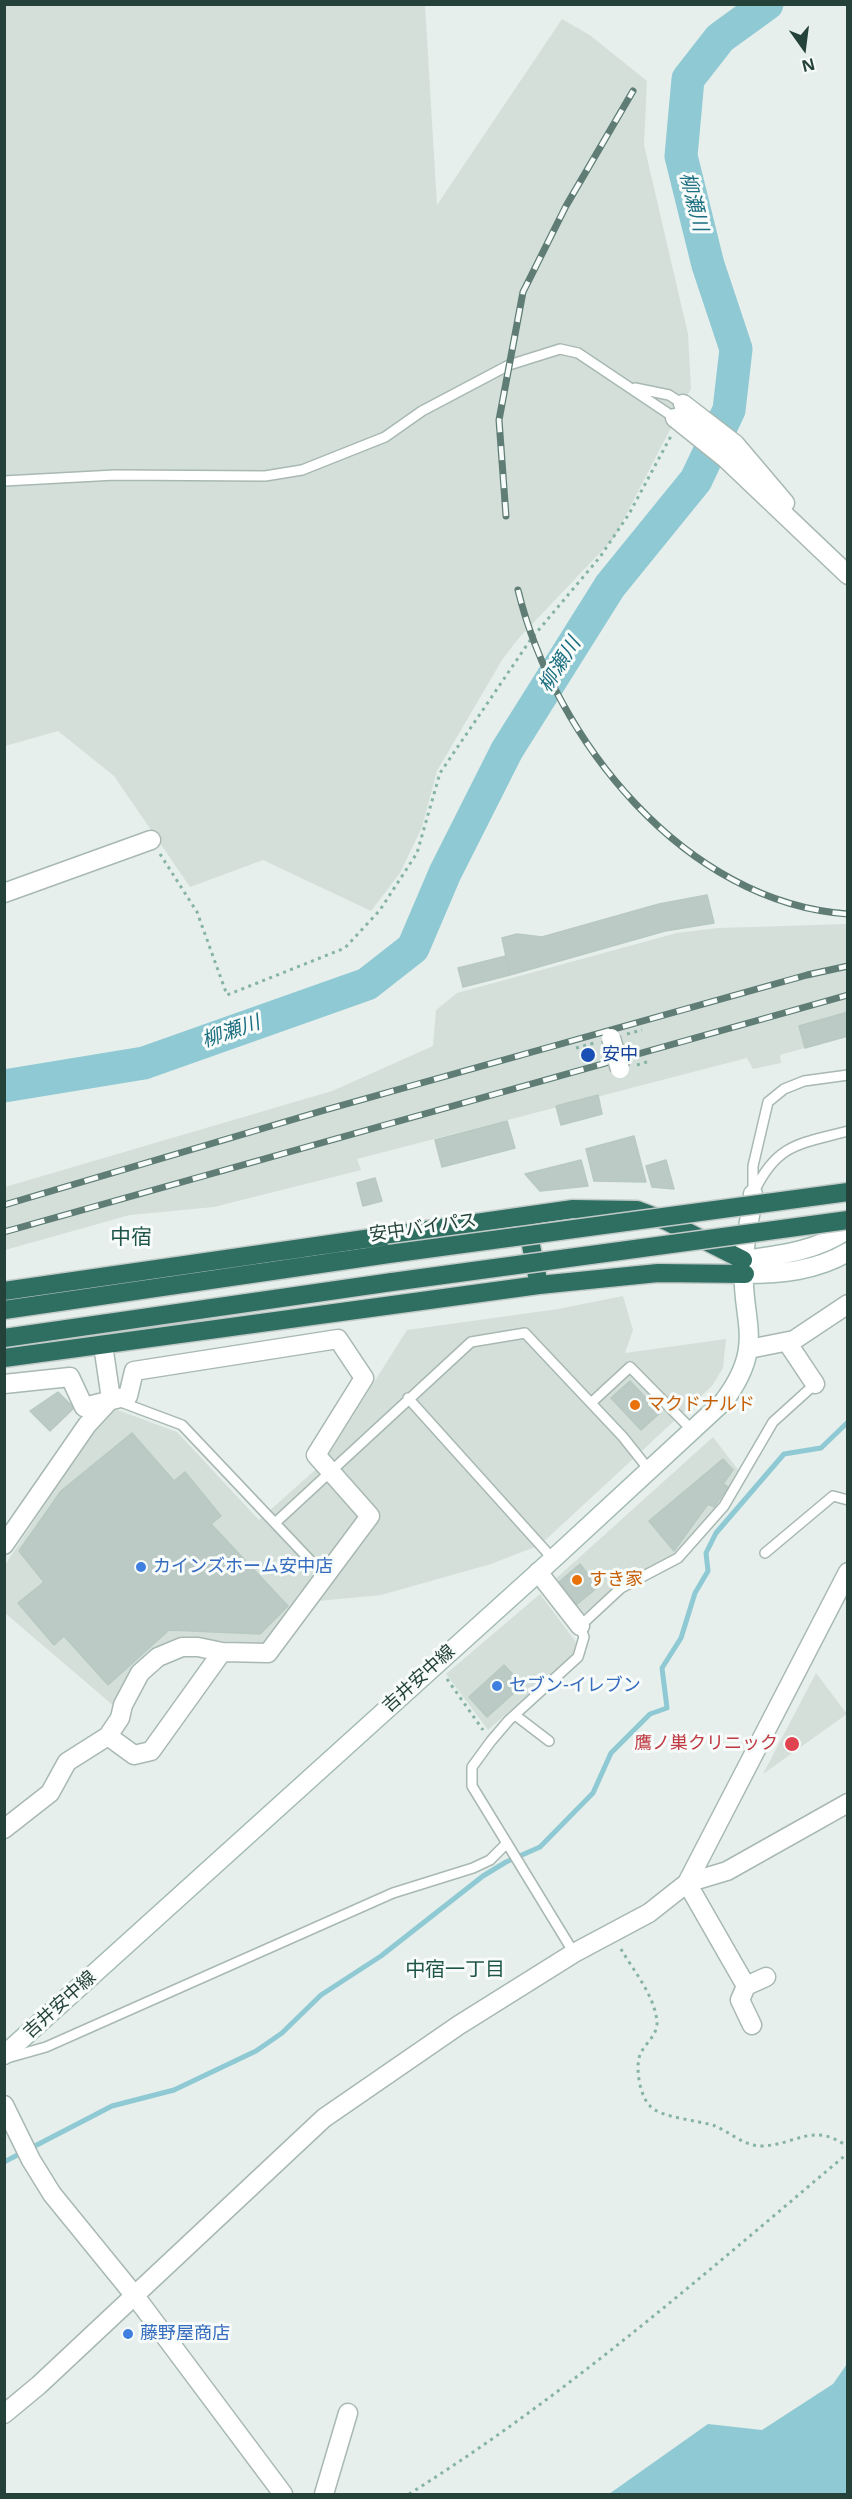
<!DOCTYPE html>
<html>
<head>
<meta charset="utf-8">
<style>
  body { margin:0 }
  #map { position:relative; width:852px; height:2499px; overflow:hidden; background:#e6efeb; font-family:"Open Sans",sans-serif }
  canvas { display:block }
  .frame { position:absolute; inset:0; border:6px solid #24423a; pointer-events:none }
  .north { position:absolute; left:774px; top:18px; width:60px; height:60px; -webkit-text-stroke:4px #f7fbf9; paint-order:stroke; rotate:166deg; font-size:16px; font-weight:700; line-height:24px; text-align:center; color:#24423a }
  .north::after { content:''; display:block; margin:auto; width:21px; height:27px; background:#24423a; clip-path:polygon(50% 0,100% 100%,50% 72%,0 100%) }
</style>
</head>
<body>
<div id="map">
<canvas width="852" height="2499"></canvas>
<div class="frame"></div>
<div class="north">N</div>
</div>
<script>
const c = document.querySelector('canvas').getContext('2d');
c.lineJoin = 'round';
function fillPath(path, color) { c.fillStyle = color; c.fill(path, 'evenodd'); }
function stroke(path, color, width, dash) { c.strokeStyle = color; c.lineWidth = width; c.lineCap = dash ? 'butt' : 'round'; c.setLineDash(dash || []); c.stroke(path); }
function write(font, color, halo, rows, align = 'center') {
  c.font = font + ' "Open Sans","Noto Sans JP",sans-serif'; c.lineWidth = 6; c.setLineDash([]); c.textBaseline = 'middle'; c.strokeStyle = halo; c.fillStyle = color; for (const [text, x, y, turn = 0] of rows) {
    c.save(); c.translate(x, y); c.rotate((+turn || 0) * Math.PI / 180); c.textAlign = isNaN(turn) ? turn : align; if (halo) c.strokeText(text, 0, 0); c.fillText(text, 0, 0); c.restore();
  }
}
const built = new Path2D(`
  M5 5H425L437 205 562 19 591 36 647 81 644 145 688 334 691 389 614 538 518 639 502 660 437 771 422 827 400 873 371 911 263 860 190 887 114 776 58 731 5 746Z
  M847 924V1036L780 1055 781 1063 753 1069 747 1058 357 1159 361 1170 214 1207 130 1215 5 1250V1187L332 1091 433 1046 436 1010 457 993 677 933 718 928Z
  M623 1296 633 1330 625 1353 726 1339 723 1368 712 1386 540 1545 491 1564 381 1595 318 1601 299 1593 272 1638 265 1643 183 1640 115 1707 5 1613V1565L96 1427 115 1409 177 1432 259 1520 323 1463 407 1330 558 1309Z
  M713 1437 739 1471 721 1504 671 1556 618 1584 581 1616 551 1583Z
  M540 1594 576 1642 575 1653 488 1730 446 1674Z
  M816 1673 847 1714 763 1774Z`);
const water = new Path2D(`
  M847 2364V2494H609L708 2424 762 2430 833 2384Z`);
const stream = new Path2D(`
  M4 2162 112 2106 174 2090 256 2051 282 2033 321 1995 381 1956 483 1876 506 1862 540 1847 593 1793 611 1753 650 1714 667 1708 662 1668 681 1638 695 1593 708 1571 706 1553 716 1533 784 1454 821 1448 848 1422`);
const river = new Path2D(`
  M4 1086 144 1063 367 984 413 948 445 873 507 750 610 586 696 480 729 410 736 349 708 265 681 156 688 79 720 38 767 4`);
const building = new Path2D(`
  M707 895 714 923 665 931 510 975 502 938 517 934 542 937 659 904Z
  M506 956 510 975 463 987 458 968Z
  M848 1012V1036L805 1048 799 1026Z
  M598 1095 602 1114 561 1125 556 1106Z
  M507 1121 515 1148 442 1167 435 1140Z
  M634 1136 646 1182 594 1181 586 1149Z
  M581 1160 588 1186 540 1191 525 1174Z
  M666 1160 674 1189 652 1187 646 1166Z
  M375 1178 382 1201 363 1206 357 1183Z
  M630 1381 660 1413 641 1430 611 1398Z
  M58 1392 74 1408 50 1431 30 1411Z
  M132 1433 174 1481 185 1472 221 1516 211 1524 288 1606 260 1634 169 1630 108 1685 64 1636 54 1645 18 1603 44 1582 19 1551 61 1491Z
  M723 1459 733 1470 723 1484 728 1487 714 1507 708 1504 674 1551 649 1521Z
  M580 1564 598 1587 576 1605 558 1583Z
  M504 1665 523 1685 487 1717 469 1697Z`);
const path = new Path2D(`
  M160 854 197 912 227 995 345 948 380 910 417 853 440 773 531 639 600 557 629 514 671 436
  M627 1034 642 1030
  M576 1048 594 1043
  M637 1065 650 1061
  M447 1679 483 1730
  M621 1949C633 1970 655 1996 657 2022 658 2036 642 2045 639 2058 636 2071 640 2096 650 2106 661 2118 698 2120 715 2126 730 2132 744 2146 761 2146 797 2145 813 2121 848 2147
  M409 2494C566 2396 707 2272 848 2153`);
const lane = new Path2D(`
  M635 388 669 395 683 404
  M4 481 115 475 265 476 302 470 385 437 422 411 509 365 560 349 578 353 675 418
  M754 1192C777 1143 800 1144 848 1131
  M753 1194V1166L768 1102 784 1089 804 1081 848 1075
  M408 1398 553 1559
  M118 1401 182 1425 325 1576
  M591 1403 630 1367 693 1431
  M275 1523 471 1342 525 1333 623 1437 650 1471
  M765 1553 833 1496 848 1500
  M515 1715 549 1741
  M574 1953 472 1786V1767L491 1741 509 1720 578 1657 584 1637 580 1626 621 1588 678 1558 724 1506 773 1422 815 1384
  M7 2058 46 2047 393 1893 473 1868 490 1860 507 1843`);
const street = new Path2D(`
  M683 404 735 444 785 503
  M675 418 725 458 848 575
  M4 893 151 840
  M787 1342 815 1384
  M749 1349 794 1340 848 1304
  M4 1384 70 1377 84 1407 128 1396 134 1371 338 1339 364 1378 316 1455 370 1516 268 1653 222 1652 198 1647H182L158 1657 140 1673 123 1705 120 1718 108 1736 67 1762 50 1793 4 1829
  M4 1545 87 1425 111 1399 103 1345
  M538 1572 580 1626
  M108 1736 134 1755 151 1751 222 1652
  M687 1883 727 1871 848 1803
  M687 1883 746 1986 766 1977
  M746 1986 740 2000 752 2025
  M4 2105 31 2160 52 2194 135 2296 283 2494
  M4 2414 39 2385 324 2118 459 2025 574 1953 649 1913 687 1883 848 1572
  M324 2494 348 2413`);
const secondary = new Path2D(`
  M743 1260C780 1255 817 1251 848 1229
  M745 1274C780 1274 816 1271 848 1252
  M4 2055 553 1559 724 1401C768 1342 739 1320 744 1259 745 1237 751 1216 753 1194`);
const highway = new Path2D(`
  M526 1221 539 1285
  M4 1291 573 1209 637 1210 666 1221 743 1260
  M4 1310 389 1254
  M4 1338 392 1282
  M4 1358 539 1285 658 1273 745 1274`);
const rail = new Path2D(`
  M506 516 499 420 523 292 566 206 633 91
  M518 590C554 739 685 903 848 914
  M4 1205 325 1110 807 975 848 966
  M4 1232 848 995`);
const streetBridge = new Path2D(`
  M611 1038 620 1069`);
const highwayBridge = new Path2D(`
  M389 1254 848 1192
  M392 1282 848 1220`);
const markers = [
  [588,1055,8,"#1a4fb4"],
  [635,1405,6,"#e8710a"],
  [141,1567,6,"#3f7fe0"],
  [577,1580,6,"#e8710a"],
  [497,1686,6,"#3f7fe0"],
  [792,1744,8,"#e0444e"],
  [128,2334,6,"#3f7fe0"]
];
const transitNames = [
  ["安中",602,1055]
];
const streetNames = [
  ["安中バイパス",423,1228,-8],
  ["吉井安中線",419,1679,-42],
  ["吉井安中線",60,2005,-42]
];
const foodNames = [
  ["マクドナルド",647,1405],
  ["すき家",589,1580]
];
const shopNames = [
  ["カインズホーム安中店",153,1567],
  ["セブン-イレブン",509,1686],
  ["藤野屋商店",140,2334]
];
const healthNames = [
  ["鷹ノ巣クリニック",778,1744]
];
const waterNames = [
  ["柳瀬川",693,202,76],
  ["柳瀬川",560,665,-58],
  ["柳瀬川",231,1032,-19]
];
const neighbourhoodNames = [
  ["中宿一丁目",455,1970]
];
const quarterNames = [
  ["中宿",131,1238]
];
fillPath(built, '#d4dfda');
fillPath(water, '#8ec9d4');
stroke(stream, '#8ec9d4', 5);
stroke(river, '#8ec9d4', 33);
fillPath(building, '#bbcac4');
stroke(building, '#b8c9c2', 1.5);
stroke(lane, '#a8b8b2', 12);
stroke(street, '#a8b8b2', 21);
stroke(secondary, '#a4bbb3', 21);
stroke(highway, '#c2cac8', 21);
stroke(path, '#86b3a5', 3, [3, 4.5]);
stroke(lane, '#fff', 9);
stroke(street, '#fff', 18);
stroke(secondary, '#fff', 18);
stroke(highway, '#2f6f62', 18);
stroke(rail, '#5f7d75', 7);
stroke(rail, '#f7fbf9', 4.5, [14]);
stroke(streetBridge, '#a8b8b2', 21, []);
stroke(highwayBridge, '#c2cac8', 21, []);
stroke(streetBridge, '#fff', 18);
stroke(highwayBridge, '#2f6f62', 18);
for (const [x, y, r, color] of markers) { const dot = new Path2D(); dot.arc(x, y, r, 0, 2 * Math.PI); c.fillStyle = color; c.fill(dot); stroke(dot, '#f7fbf9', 2); }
write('18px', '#164399', '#f7fbf9', transitNames, 'left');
write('18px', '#24423a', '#f7fbf9', streetNames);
write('18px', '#c56008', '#f7fbf9', foodNames, 'left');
write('18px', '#366cbe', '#f7fbf9', shopNames, 'left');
write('18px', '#be3a42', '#f7fbf9', healthNames, 'right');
write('italic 20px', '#1c6f80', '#f7fbf9', waterNames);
write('20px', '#1f5548', '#f7fbf9', neighbourhoodNames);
write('21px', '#1f5548', '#f7fbf9', quarterNames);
</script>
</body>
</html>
